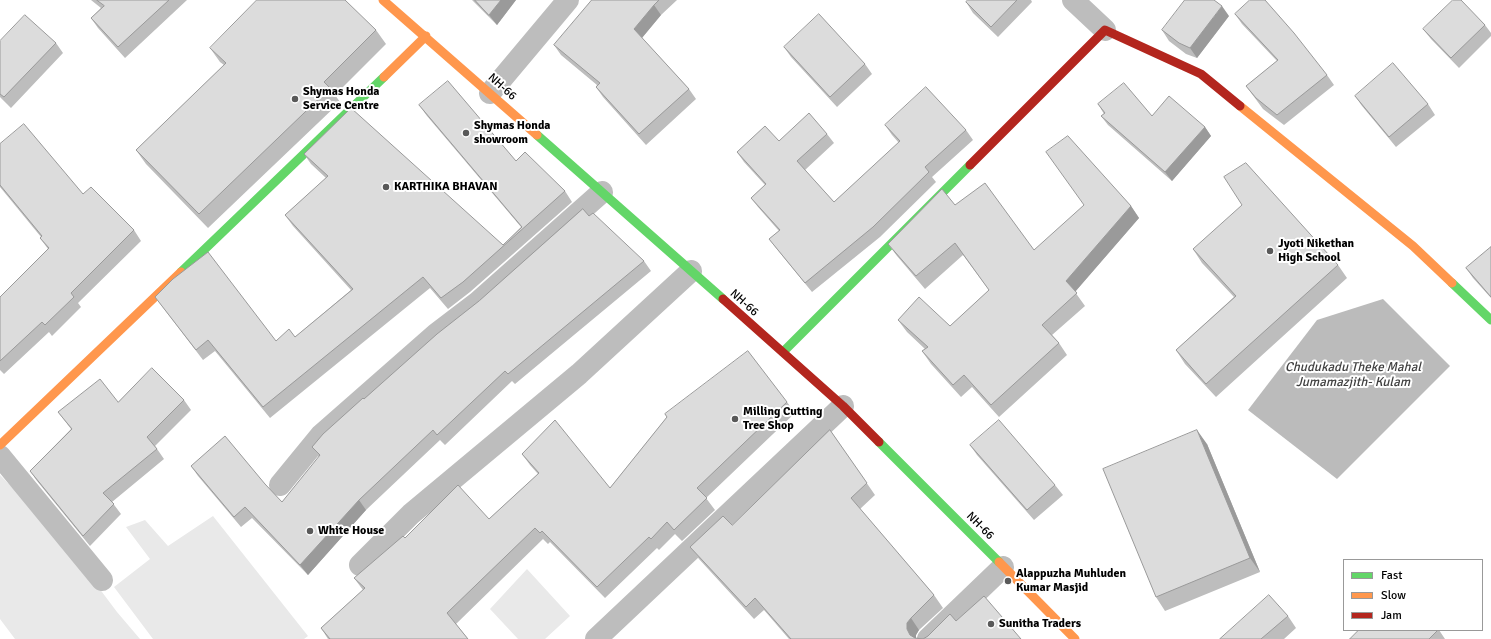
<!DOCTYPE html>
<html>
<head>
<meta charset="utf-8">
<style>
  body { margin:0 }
  #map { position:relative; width:1491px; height:639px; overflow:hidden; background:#fff; font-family:Signika,sans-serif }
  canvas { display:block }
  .legend { position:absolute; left:1343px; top:559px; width:140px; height:72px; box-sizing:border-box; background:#fff; border:1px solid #999; margin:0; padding:5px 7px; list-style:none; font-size:12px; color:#000 }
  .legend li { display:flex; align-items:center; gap:8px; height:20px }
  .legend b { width:20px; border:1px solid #999 }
</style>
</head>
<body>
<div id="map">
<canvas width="1491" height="639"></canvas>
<ul class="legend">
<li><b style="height:5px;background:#63d668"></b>Fast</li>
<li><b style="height:5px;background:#ff974d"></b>Slow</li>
<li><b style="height:5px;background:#b3261e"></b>Jam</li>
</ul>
</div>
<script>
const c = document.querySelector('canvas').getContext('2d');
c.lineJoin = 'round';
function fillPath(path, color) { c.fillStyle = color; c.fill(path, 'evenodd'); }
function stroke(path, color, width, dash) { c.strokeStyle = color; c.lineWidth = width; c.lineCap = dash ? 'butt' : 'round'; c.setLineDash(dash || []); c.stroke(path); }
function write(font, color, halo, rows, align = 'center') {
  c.font = font + ' Signika,sans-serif'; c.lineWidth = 4; c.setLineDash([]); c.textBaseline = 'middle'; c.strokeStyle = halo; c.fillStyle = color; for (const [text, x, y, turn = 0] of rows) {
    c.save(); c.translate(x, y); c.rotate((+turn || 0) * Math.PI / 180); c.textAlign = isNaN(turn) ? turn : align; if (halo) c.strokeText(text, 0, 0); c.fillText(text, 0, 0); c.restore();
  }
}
const green = new Path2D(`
  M0 475 60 536 117 612 140 639H15L0 619Z
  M213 516 308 636 304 639H153L114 587 150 559 126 527 145 520 168 546Z
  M527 569 570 616 545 639H518L490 609Z`);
const water = new Path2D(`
  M1383 299 1450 366 1337 479 1248 410 1317 320Z`);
const street = new Path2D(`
  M1073 0 1105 30
  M490 93 568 0
  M0 456 102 580
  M280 485 321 435 436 334 478 302 602 192
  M360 565 411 514 579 374 691 271
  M596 639 843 406
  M928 639 1003 567`);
const fast = new Path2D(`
  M537 135 723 299
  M181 272 384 77
  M1452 283 1491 320
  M783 352 970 165
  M879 442 999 562`);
const slow = new Path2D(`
  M383 0 537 135
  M384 77 426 36
  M1240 106 1413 246 1452 283
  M0 445 181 272
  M999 562 1075 639`);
const jam = new Path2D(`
  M970 165 1105 30 1201 74 1240 106
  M723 299 843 406 879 442`);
const wall = new Path2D(`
  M91 0H187L125 58 98 28 91 18 101 8Z
  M472 0H516L497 25Z
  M592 0H677L661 15 642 38 689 89 696 99 646 145 603 97 596 87 597 85 561 55 554 45Z
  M968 0H1031L1032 2 998 37 973 13 966 2Z
  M1235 14 1327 75 1334 85 1284 125 1263 109 1246 86 1277 61 1242 24Z
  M1229 16 1197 58 1186 54 1169 41 1162 30Z
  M1485 25 1491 33V36L1459 68 1431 39 1423 29Z
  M376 30 386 44 335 95 340 102 208 228 146 164 136 150 224 65 220 62 210 48Z
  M0 41 56 43 63 53 11 108 0 97Z
  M784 47 865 64 872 74 837 107 791 57Z
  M1355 96 1428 104 1435 115 1396 147 1362 106Z
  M1098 104 1205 127 1211 136 1172 181 1108 125 1101 116 1104 114Z
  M419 105 516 161 565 191 572 202 470 292 448 309 430 288 270 418 215 351 203 360 155 297 276 341 295 337 351 290 293 226 285 215 326 178 311 164 304 154 503 245 521 227 427 116Z
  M885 125 966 130 973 140 932 177 936 182 880 237 812 292 776 248 769 239 779 231 758 207 751 198 765 185 744 162 737 152 779 141 827 134 834 143 805 170 834 202 899 143 892 135Z
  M0 144 83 194 134 230 141 241 78 303 81 307 52 336 49 332 4 374 0 370V297L48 249 40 238 41 237 0 187Z
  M955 205 1034 250 1131 206 1139 218 1075 292 1085 306 1052 335 1059 343 1067 355 999 417 972 387 961 397 931 364 922 351 925 349 907 332 898 320 950 326 989 290 963 255 925 289 897 256 888 244Z
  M589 216 644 261 651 271 515 384 512 381 445 445 440 440 366 510 308 575 252 518 241 527 198 476 191 466 265 484 282 502 319 457 312 447 364 399Z
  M1491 247V298L1473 278 1466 268Z
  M1193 249 1338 265 1347 278 1216 397 1185 364 1176 350 1234 297 1202 263Z
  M184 400 191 410 155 446 164 459 112 502 121 514 90 546 37 481 30 471 71 429 58 412 118 402Z
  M787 402 795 413 706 498 715 510 682 541 675 534 659 550 657 548 605 598 550 542 548 544 543 539 456 624 468 639H328L321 628 363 590 354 578 405 538 489 519 538 474 530 465 522 454 610 488 667 417 665 414Z
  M830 430 875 495 860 509 934 595 943 608 919 630 916 635V638L923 639 956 621 1021 639H789L764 610 754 619 699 559 690 547 732 525Z
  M1207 444 1260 572 1165 611 1156 597Z
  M970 445 1055 485 1063 495 1034 520 977 455Z
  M1288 616 1296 628 1284 639H1220Z
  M1359 630H1439L1445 639H1350Z`);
const shadedWall = new Path2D(`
  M501 0H516L497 25 489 15Z
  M654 5 661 15 641 39 634 29Z
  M1222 6 1229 16 1197 58 1190 48Z
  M1205 127 1211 136 1172 181 1165 172Z
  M1131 206 1139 218 1074 293 1066 281Z
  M1197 430 1207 444 1260 572 1250 558Z
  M359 500 366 510 308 575 300 565Z
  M911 618 919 630 916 635V639L910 635 907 629V623Z`);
const building = new Path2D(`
  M97 0H169L118 47 91 18 104 6Z
  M257 0H345L376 30 324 82 330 88 199 214 136 150 226 63 210 48Z
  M475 0H501L489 15Z
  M592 0H659L654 5 634 29 689 89 639 134 596 87 600 83 554 45Z
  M968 0H1017L991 27 966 2Z
  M1185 0H1214L1222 6 1190 48 1179 43 1162 30Z
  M1250 0H1265L1294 33 1327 75 1277 115 1256 98 1246 86 1278 60 1235 14Z
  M1453 0H1461L1485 25 1451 58 1423 29Z
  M819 14 865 64 830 97 784 47Z
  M25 15 56 43 4 97 0 94V41Z
  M1393 63 1428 104 1389 137 1355 96Z
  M448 81 516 161 525 152 565 191 463 282 441 298 423 277 263 407 208 340 196 350 155 297 173 279 208 252 276 341 289 329 295 337 353 289 285 215 328 176 304 154 351 108 503 245 522 227 419 105Z
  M1124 83 1152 116 1169 96 1205 127 1165 172 1101 116 1105 113 1098 104Z
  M926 87 966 130 925 167 929 172 873 227 805 283 769 239 780 230 751 198 766 184 737 152 765 126 779 141 809 113 827 134 797 161 834 202 900 141 885 125Z
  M24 124 83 194 91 187 134 230 71 293 74 297 45 325 42 322 0 361V297L49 248 40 238 42 236 0 185V144Z
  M1068 136 1131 206 1066 281 1077 293 1042 325 1059 343 991 405 964 375 953 385 922 351 928 347 898 320 919 297 950 326 989 290 955 243 916 276 888 244 942 189 955 205 985 183 1034 250 1084 205 1046 152Z
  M1246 163 1338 265 1206 384 1176 350 1236 296 1193 249 1242 205 1224 177Z
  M583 209 589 216 593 213 644 261 508 374 505 371 437 435 433 430 359 500 300 565 245 507 234 517 191 466 225 436 265 484 282 502 320 455 312 447 323 434 363 398 364 399 437 334 479 301Z
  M1491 247V297L1466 268Z
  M748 351 787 402 697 488 707 498 674 530 667 522 651 539 649 537 597 587 542 531 540 533 535 528 447 613 468 639H330L321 628 365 588 354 578 403 536 405 538 458 485 489 519 539 473 522 454 555 420 610 488 667 417 665 414Z
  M152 368 184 400 147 437 157 449 103 493 114 504 83 536 30 471 72 429 58 412 100 379 118 402Z
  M999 420 1055 485 1027 510 970 445Z
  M830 430 867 483 851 498 934 595 911 618 907 623V629L910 635 915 638 923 639 928 636 950 614 956 621 984 596 1021 639H791L755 598 746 607 690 547 723 516 732 525Z
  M1197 430 1250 558 1156 597 1103 469Z
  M1269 595 1288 616 1261 639H1220Z
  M1359 630H1438L1429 639H1350Z`);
const markers = [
  [295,99,4,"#595959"],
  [466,133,4,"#595959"],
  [386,187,4,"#595959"],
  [1270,251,4,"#595959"],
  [735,419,4,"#595959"],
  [310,531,4,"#595959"],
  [1008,581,4,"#595959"],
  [991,624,4,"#595959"]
];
const streetNames = [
  ["NH-66",502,87,42],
  ["NH-66",744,303,42],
  ["NH-66",980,526,45]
];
const poiNames = [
  ["Shymas Honda",303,92],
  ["Service Centre",303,106],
  ["Shymas Honda",474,126],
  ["showroom",474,140],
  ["KARTHIKA BHAVAN",394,187],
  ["Jyoti Nikethan",1278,244],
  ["High School",1278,258],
  ["Milling Cutting",743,412],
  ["Tree Shop",743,426],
  ["White House",318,531],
  ["Alappuzha Muhluden",1016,574],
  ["Kumar Masjid",1016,588],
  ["Sunitha Traders",999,624]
];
const waterNames = [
  ["Chudukadu Theke Mahal",1353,368],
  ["Jumamazjith- Kulam",1353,383]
];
fillPath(green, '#e9e9e9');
fillPath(water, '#bbb');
stroke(street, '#bdbdbd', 22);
stroke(fast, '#63d668', 9);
stroke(slow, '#ff974d', 9);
stroke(jam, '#b3261e', 9);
fillPath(wall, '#bdbdbd');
fillPath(shadedWall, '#9a9a9a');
fillPath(building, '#dcdcdc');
stroke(building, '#9a9a9a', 1);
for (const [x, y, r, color] of markers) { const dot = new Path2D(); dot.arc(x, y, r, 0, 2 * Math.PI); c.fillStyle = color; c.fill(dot); stroke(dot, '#fff', 1.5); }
write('12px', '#000', '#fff', streetNames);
write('bold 12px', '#000', '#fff', poiNames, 'left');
write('italic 13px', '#3f3f3f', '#fff', waterNames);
</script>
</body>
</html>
